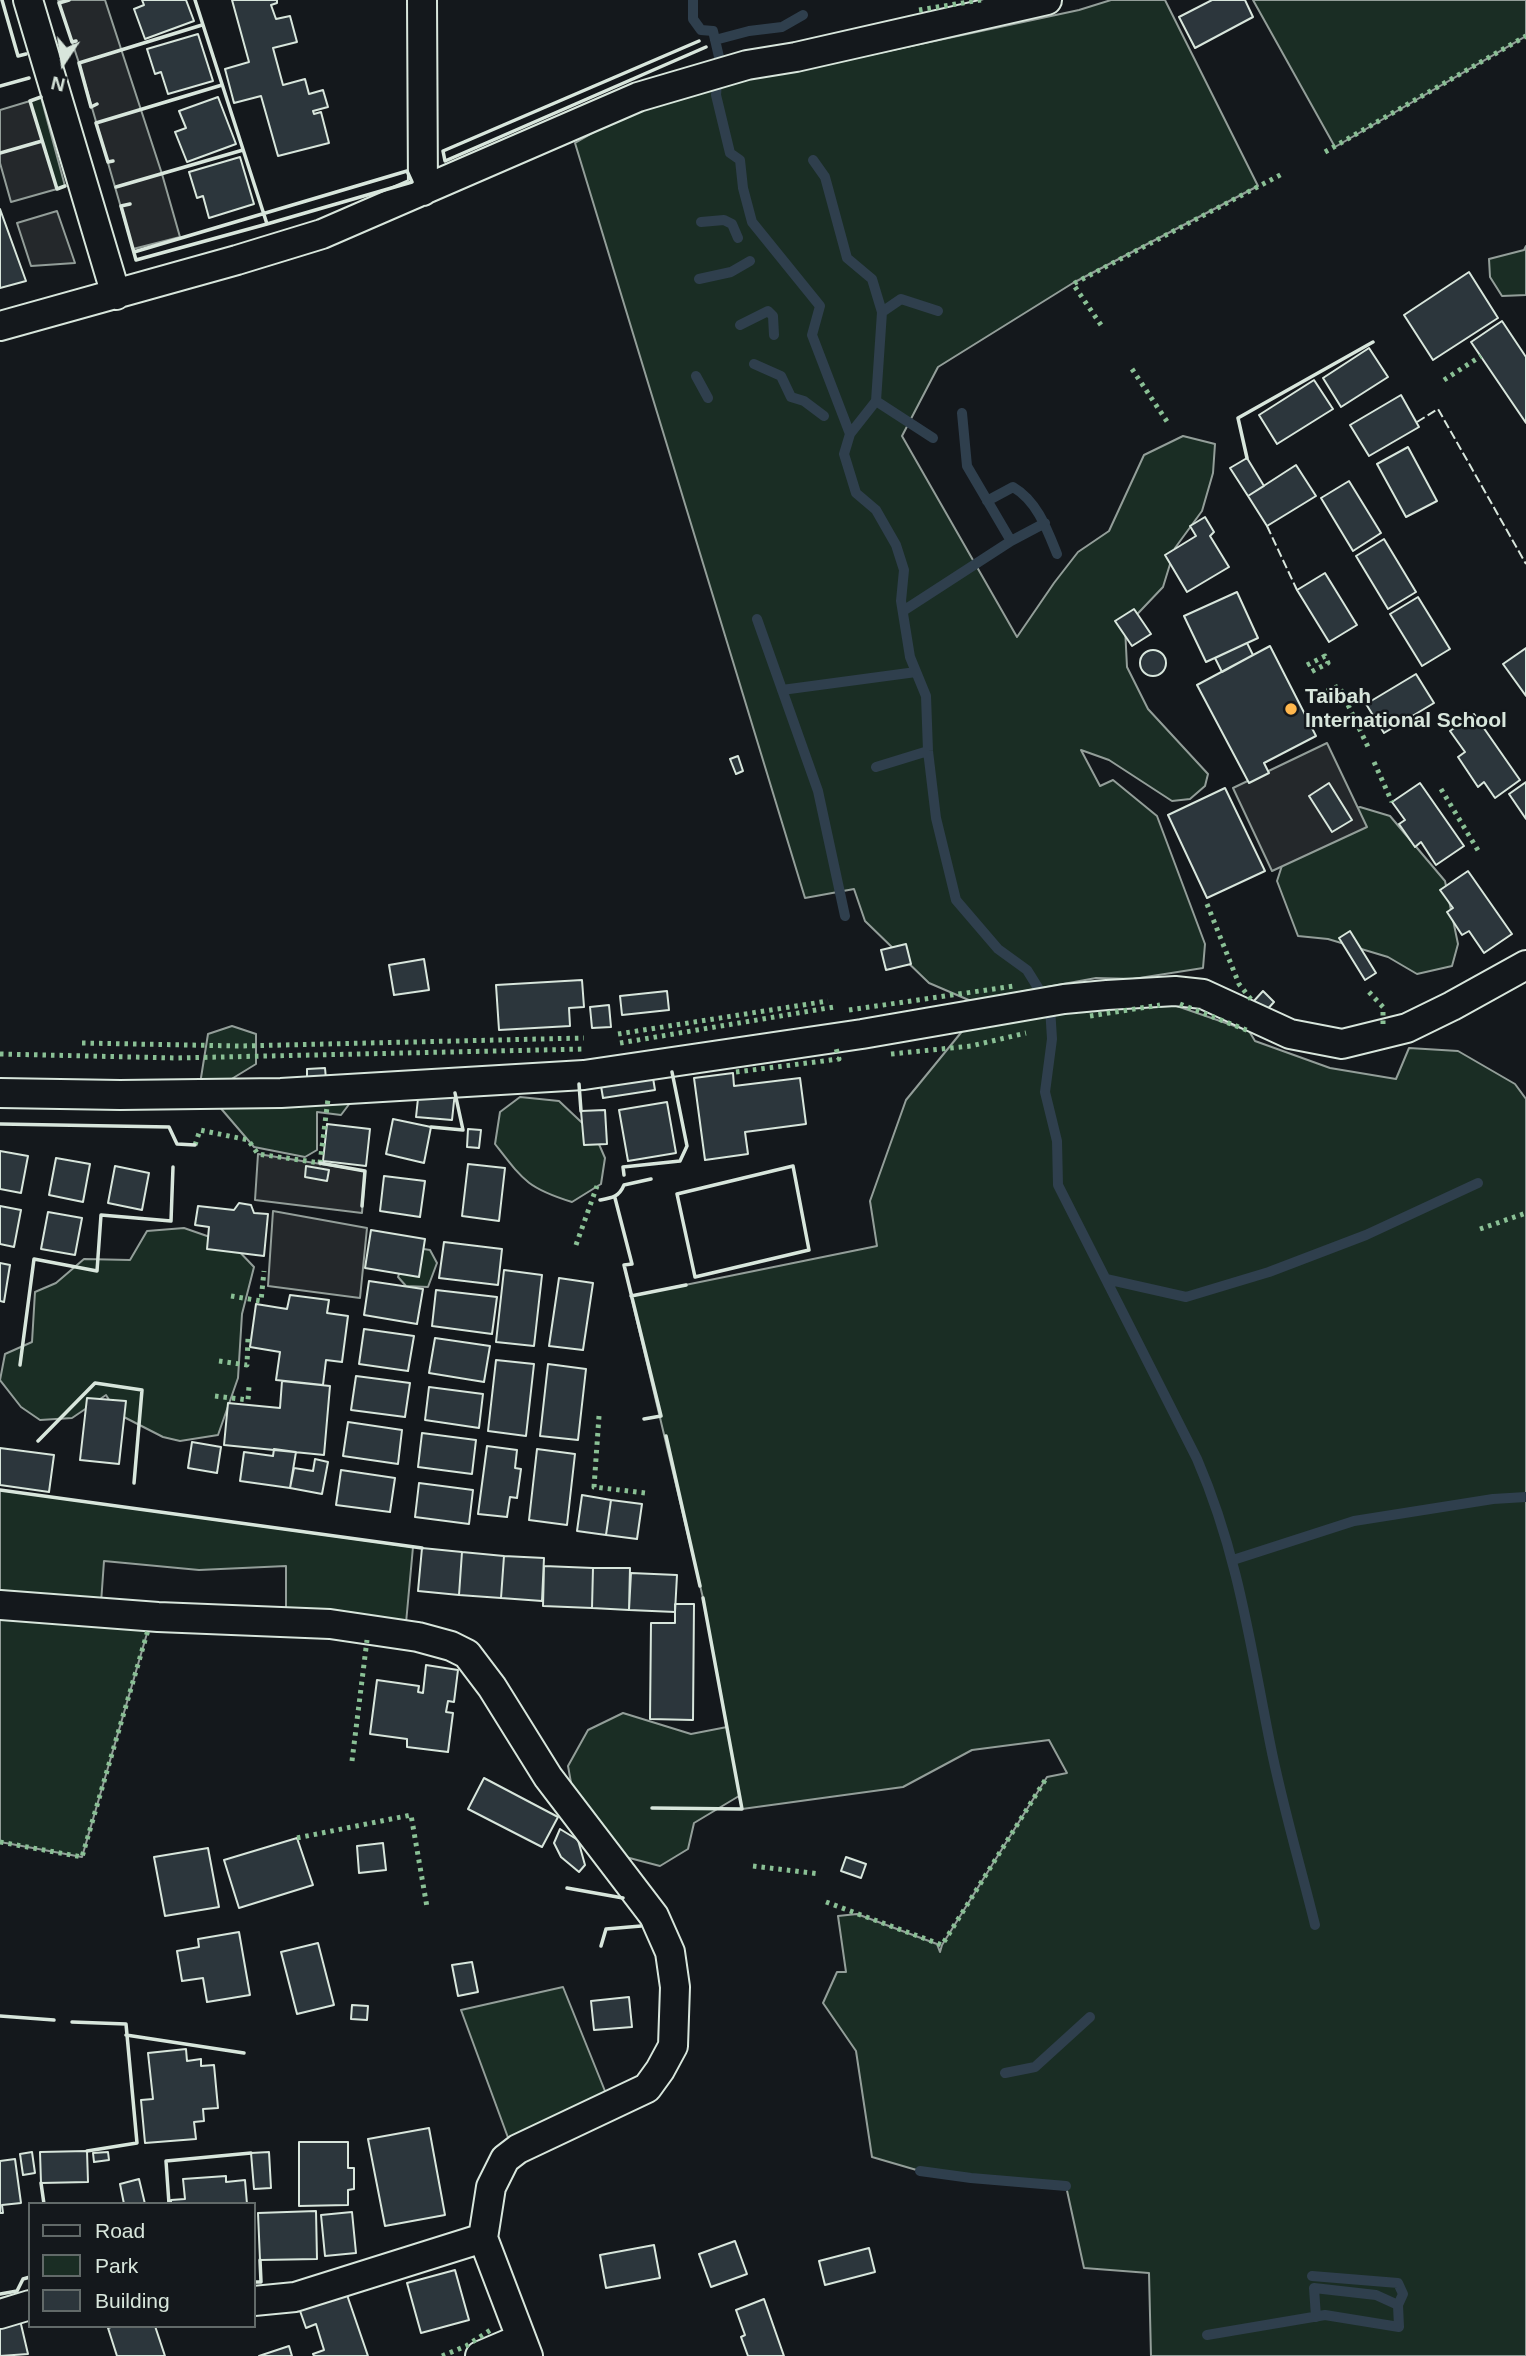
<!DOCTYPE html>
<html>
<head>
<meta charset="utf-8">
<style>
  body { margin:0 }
  #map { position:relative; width:1526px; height:2356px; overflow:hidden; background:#14181c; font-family:Arial,sans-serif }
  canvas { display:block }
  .legend { position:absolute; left:28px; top:2202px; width:228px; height:126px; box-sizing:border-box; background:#14181c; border:2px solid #626a69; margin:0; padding:9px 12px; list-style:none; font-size:21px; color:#d8e6dc }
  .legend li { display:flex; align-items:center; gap:14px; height:35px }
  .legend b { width:35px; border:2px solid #626a69 }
  .north { position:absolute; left:28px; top:28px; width:70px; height:70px; -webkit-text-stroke:5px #14181c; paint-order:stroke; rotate:193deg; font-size:19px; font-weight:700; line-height:28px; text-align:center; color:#d8e6dc }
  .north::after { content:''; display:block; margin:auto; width:24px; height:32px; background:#d8e6dc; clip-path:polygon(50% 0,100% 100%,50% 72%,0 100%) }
</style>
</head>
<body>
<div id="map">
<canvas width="1526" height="2356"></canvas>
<ul class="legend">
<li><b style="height:9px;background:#14181c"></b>Road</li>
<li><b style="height:19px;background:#1a2d24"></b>Park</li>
<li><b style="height:19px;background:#2c363c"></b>Building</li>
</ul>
<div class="north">N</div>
</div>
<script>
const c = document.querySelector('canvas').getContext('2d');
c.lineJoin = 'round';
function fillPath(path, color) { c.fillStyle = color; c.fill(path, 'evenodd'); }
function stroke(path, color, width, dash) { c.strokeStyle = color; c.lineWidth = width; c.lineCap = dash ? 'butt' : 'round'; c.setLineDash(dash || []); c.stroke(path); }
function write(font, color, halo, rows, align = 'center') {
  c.font = font + ' Arial,sans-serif'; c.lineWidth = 5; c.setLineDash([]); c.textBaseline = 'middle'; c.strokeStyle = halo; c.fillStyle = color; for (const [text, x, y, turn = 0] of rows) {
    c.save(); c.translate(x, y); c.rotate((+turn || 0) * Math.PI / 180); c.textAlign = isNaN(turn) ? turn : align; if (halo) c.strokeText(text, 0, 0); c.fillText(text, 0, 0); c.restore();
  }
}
const green = new Path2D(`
  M1111 0H1165L1258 186 1073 283 938 367 902 436 1017 637 1054 583 1078 552 1109 531 1144 455 1183 436 1215 444 1213 473 1202 511 1175 548 1163 587 1125 627 1127 667 1148 709 1208 774 1205 786 1190 799 1172 801 1109 760 1081 750 1100 786 1113 780 1157 816 1205 944 1203 968 1133 979 1096 978 971 1001 929 983 865 921 854 889 805 898 575 143 631 111 737 78 804 69 1079 10Z
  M1253 0H1526V36L1335 147Z
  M41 97 65 186 57 189 30 101Z
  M1526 246V295L1502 296 1490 277 1489 259 1524 250Z
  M1360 807 1390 816 1445 881 1458 944 1452 966 1417 974 1388 957 1328 939 1298 936 1277 881 1296 822Z
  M1171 1004 1249 1031 1255 1041 1330 1068 1396 1079 1409 1048 1458 1051 1515 1084 1526 1099V2356H1151L1149 2273 1084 2268 1066 2186 971 2178 920 2171 872 2157 856 2051 823 2003 837 1972H846L838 1916 857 1914 937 1944 940 1952 942 1945 1047 1777 1067 1773 1049 1740 972 1750 903 1787 742 1809 739 1796 694 1823 688 1849 660 1866 618 1855 575 1805 568 1766 588 1730 623 1713 691 1734 727 1727 703 1598 631 1296 877 1246 870 1201 906 1100 964 1029 1071 1011Z
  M232 1026 256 1034V1064L225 1083 305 1099 350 1103 341 1115 317 1112V1150L305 1157 254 1147 200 1084 208 1034Z
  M520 1097 559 1101 595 1135 605 1158 601 1184 572 1202C527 1188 523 1180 495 1144L500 1112Z
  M184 1228 233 1245 254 1267 242 1314 238 1378 218 1435 180 1441 163 1437 118 1414 106 1395 72 1418 40 1420 21 1407 0 1380 5 1354 32 1342 35 1292 56 1283 84 1259 130 1260 147 1231Z
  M417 1248 430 1250 437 1263 428 1287 406 1286 398 1277 403 1262Z
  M0 1490 413 1547 406 1623 286 1609V1566L199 1570 104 1561 101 1603 0 1595Z
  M0 1615 148 1630 82 1857 0 1842Z
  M563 1987 607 2096 510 2143 461 2010Z`);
const parking = new Path2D(`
  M58 0H105L162 174 180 237 133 249 79 63Z
  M30 101 57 189 11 202 0 163V110Z
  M57 211 75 263 31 266 17 223Z
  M1327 743 1367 827 1272 871 1233 788Z
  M258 1154 365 1171 362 1213 255 1200Z
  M273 1211 367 1228 360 1298 268 1286Z`);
const stream = new Path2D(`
  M693 0V19L701 30 713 31 719 57 716 95 730 153 740 160 743 188 752 222 820 306 812 335 850 434 844 454 856 493 876 510 896 545 904 570 901 601 910 657 926 696 928 751 936 818 956 900 998 949 1027 970 1050 1007 1052 1039 1045 1092 1057 1141 1058 1185 1197 1459C1238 1554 1250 1643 1270 1743 1282 1804 1300 1864 1315 1925
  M715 40 749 31 782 27 803 15
  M813 160 825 177 847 258 872 279 882 312
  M701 222 724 220 732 224 738 238
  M699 279 731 272 750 261
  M740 325 768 311 773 316 774 335
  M754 364 781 376 791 397 804 401 824 416
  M696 376 708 398
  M876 401 933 438
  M962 413 967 466 1011 541
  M850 434 876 401 882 312 901 299 938 311
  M987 501 1013 487C1037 501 1047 529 1057 554
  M903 611 1011 541 1045 523
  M757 619 818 791 845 916
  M782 690 916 672
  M876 767 928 751
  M1106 1279 1186 1297 1269 1272 1366 1235 1478 1183
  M1233 1560 1354 1521 1493 1499 1526 1497
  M1005 2073 1035 2067 1090 2017
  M920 2171 971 2178 1066 2186
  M1316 2317 1314 2288 1376 2295 1398 2305
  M1207 2335 1325 2315 1399 2327 1398 2305 1403 2294 1398 2283 1312 2276`);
const building = new Path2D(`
  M142 0H186L194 21 145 39 134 9 144 5Z
  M232 0H277V3L271 5 276 19 290 16 297 42 273 48 283 85 305 79 309 94 323 90 328 107 313 111 314 114 321 112 329 143 278 156 261 96 234 103 225 69 249 62Z
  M1212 0H1245L1253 17 1195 48 1179 17Z
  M198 34 213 81 168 94 161 72 155 74 147 49Z
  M218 97 236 144 187 162 175 132 186 128 179 111Z
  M240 157 254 204 209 218 203 196 197 198 189 172Z
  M0 209 26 281 0 288Z
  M1469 272 1498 318 1433 360 1404 315Z
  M1502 321 1526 357V423L1471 342Z
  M1369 348 1388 377 1341 407 1323 378Z
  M1314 380 1333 409 1277 444 1259 415Z
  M1401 395 1419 427 1369 456 1350 425Z
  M1408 447 1437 501 1406 517 1377 464Z
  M1247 458 1264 486 1248 496 1230 468Z
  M1296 465 1316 496 1267 526 1248 496Z
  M1349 481 1381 533 1353 551 1321 498Z
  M1205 517 1214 532 1210 536 1229 567 1187 592 1165 555 1196 536 1190 526Z
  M1384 539 1416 592 1388 609 1356 556Z
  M1325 573 1357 625 1329 642 1297 590Z
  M1237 592 1258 638 1206 662 1184 616Z
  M1418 597 1450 649 1422 666 1390 614Z
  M1134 609 1151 634 1132 646 1115 621Z
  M1247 643 1253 655 1222 672 1215 658Z
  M1270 646 1316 736 1264 763 1269 773 1249 783 1197 685Z
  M1526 648V696L1503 664Z
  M1140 663a13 13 0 1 1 26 0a13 13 0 1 1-26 0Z
  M1416 674 1434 703 1384 733 1366 704Z
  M1474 714 1520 780 1495 798 1484 782 1478 787 1458 757 1465 752 1450 731Z
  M738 756 743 771 736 774 730 759Z
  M1526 782V819L1509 794Z
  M1329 783 1352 820 1332 832 1309 796Z
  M1420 783 1464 846 1436 865 1421 842 1415 847 1399 824 1405 820 1392 802Z
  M1225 788 1265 871 1207 898 1168 815Z
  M1468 871 1512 934 1484 953 1469 931 1462 935 1447 912 1453 908 1440 890Z
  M1350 931 1376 973 1365 980 1339 938Z
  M906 944 911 964 886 970 881 950Z
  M424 959 429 990 394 995 389 965Z
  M582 980 584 1007 569 1008 570 1026 499 1030 496 985Z
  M667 991 669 1010 622 1015 620 996Z
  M1263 991 1274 1002 1265 1012 1253 1002Z
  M609 1005 611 1027 592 1028 590 1007Z
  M325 1068 326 1079 307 1080V1069Z
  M652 1072 655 1090 603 1098 600 1080Z
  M733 1073 734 1086 800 1078 806 1124 745 1132 748 1154 705 1160 694 1078Z
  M419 1089 455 1092 452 1120 416 1117Z
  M667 1102 676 1153 628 1161 619 1110Z
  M605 1110 607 1144 584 1145 581 1111Z
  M393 1119 431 1127 424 1163 386 1154Z
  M327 1124 370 1129 366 1166 323 1161Z
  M468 1129 481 1130 479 1148 467 1147Z
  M0 1151 28 1156 21 1193 0 1189Z
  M56 1158 90 1164 83 1202 49 1195Z
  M468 1164 505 1168 499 1221 462 1216Z
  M115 1166 149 1173 142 1210 108 1203Z
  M306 1166 329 1170 327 1181 305 1177Z
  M384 1176 425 1181 420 1217 380 1211Z
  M239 1203 251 1205 254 1213 268 1214 264 1256 207 1249 209 1227 195 1225 198 1206 234 1210Z
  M0 1206 21 1210 14 1247 0 1244Z
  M48 1212 82 1218 75 1255 41 1249Z
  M371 1230 425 1239 419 1277 365 1268Z
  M444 1242 502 1249 498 1285 439 1278Z
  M0 1263 10 1265 4 1302 0 1301Z
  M504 1270 542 1275 534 1346 496 1342Z
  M559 1278 593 1283 583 1350 549 1346Z
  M369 1281 423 1289 417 1324 364 1315Z
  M436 1290 497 1297 492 1334 432 1326Z
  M290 1295 329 1300 327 1313 348 1316 342 1362 326 1360 323 1385 276 1380 280 1352 250 1347 256 1304 287 1309Z
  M364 1329 414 1336 408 1371 359 1364Z
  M435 1338 490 1346 484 1382 429 1373Z
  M496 1360 534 1364 526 1436 488 1431Z
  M548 1364 586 1369 578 1440 540 1436Z
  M356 1376 410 1383 405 1417 351 1410Z
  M282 1381 330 1386 324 1455 224 1445 228 1403 280 1408Z
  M429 1387 483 1394 479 1428 425 1420Z
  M87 1398 126 1401 119 1464 80 1460Z
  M348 1422 402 1430 398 1464 343 1456Z
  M422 1433 476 1440 472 1474 418 1467Z
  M192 1442 221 1447 217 1473 188 1468Z
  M487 1446 517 1450 515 1468 521 1469 517 1498 510 1497 507 1517 478 1514Z
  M0 1448 54 1455 49 1492 0 1485Z
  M274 1449 296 1452 290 1488 240 1481 244 1452 273 1456Z
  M537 1449 575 1454 567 1525 529 1520Z
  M315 1459 328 1462 322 1494 290 1488 294 1468 313 1471Z
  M341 1470 395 1478 390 1512 336 1505Z
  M419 1483 473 1490 469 1524 415 1517Z
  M582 1495 611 1500 606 1535 577 1531Z
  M611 1500 642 1504 637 1539 606 1535Z
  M422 1548 462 1552 459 1595 418 1591Z
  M462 1552 504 1556 501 1598 459 1595Z
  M504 1556 544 1558 542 1601 501 1598Z
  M544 1566 593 1568 592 1608 543 1606Z
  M593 1568H630L629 1610 592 1608Z
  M631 1573 677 1575 675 1612 629 1610Z
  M675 1604H694L693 1720 650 1719 651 1623H675Z
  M426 1665 458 1670 454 1702 448 1701 446 1712 453 1713 448 1752 407 1747V1739L370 1734 377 1680 419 1686 418 1692 423 1693Z
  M484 1778 558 1817 542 1847 468 1809Z
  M560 1829 578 1840 585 1865 579 1872 561 1857 554 1843Z
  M297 1838 313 1885 239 1908 224 1860Z
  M383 1843 386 1870 359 1873 357 1846Z
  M208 1848 219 1907 165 1916 154 1857Z
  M846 1857 866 1864 861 1878 841 1871Z
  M239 1932 250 1995 207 2002 203 1978 182 1981 177 1951 199 1947 198 1939Z
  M318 1943 334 2005 297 2014 281 1952Z
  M472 1962 478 1992 458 1996 452 1965Z
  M629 1997 632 2027 594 2030 591 2001Z
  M352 2005 368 2006 367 2020 351 2019Z
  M186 2049 187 2061 201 2059V2066L214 2065 218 2108 203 2109 204 2121 194 2122 196 2139 145 2143 141 2100 153 2099 148 2053Z
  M429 2128 445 2215 385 2226 368 2139Z
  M299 2142H348V2168H354V2189L348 2190V2205L299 2206Z
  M87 2151 88 2182 41 2183 40 2152Z
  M32 2152 35 2173 23 2175 20 2154Z
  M108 2152 109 2160 94 2162 93 2153Z
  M269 2152 271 2188 254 2189 251 2153Z
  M15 2159 21 2203 2 2205 3 2213H0V2161Z
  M226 2176V2182L245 2180 247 2204H171V2200L185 2199 183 2179Z
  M139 2179 145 2204H124L120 2184Z
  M316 2211 317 2259 260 2260 258 2213Z
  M352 2212 356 2253 325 2256 321 2215Z
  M735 2241 747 2274 711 2287 699 2254Z
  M654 2245 660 2278 606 2288 600 2255Z
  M869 2248 875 2272 825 2285 819 2261Z
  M455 2270 469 2320 421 2333 407 2283Z
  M346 2292 368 2356H314L313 2354 324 2350 316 2324 306 2328 299 2308Z
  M764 2299 784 2356H748L741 2337 745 2335 736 2310Z
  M20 2320 28 2354 0 2356V2325Z
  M114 2326H155L165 2356H117L108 2328Z
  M289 2346 292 2356H259Z`);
const minor = new Path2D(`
  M28 0 116 295
  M422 0 423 191
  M0 326 237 260 322 234 638 97 747 65 796 57 1047 0
  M0 1093 120 1095 281 1093 584 1075 862 1034 1064 999 1107 995 1175 991 1203 994 1290 1034 1342 1044 1407 1028 1452 1006 1526 965
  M0 1605 158 1617 330 1624 418 1637 451 1646 467 1654 492 1687 548 1777 654 1916 670 1952 675 1987 673 2046 660 2070 647 2088 518 2149 505 2159 491 2187 483 2238 528 2356
  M254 2301 295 2297 483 2238
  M0 2314 30 2305
  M480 2356 520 2339`);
const hedge = new Path2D(`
  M919 10 981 0
  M1325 152 1526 36
  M1101 325 1073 284 1284 173
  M1132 369 1168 423
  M1444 380 1481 356
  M1307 665 1325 656 1328 663 1311 672
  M1327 691 1339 686 1370 751
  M1374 762 1392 802
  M1441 789 1479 852
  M1207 904 1239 984 1253 1002
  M1369 992 1383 1007V1024
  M1180 1004 1249 1031
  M849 1010 1014 986
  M1090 1016 1160 1005
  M618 1034 828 1001
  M82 1043 240 1046 584 1038
  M620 1043 834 1007
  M0 1054 176 1058 585 1049
  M891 1054 971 1046 1026 1033
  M736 1072 839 1059 836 1048
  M195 1145 200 1130 248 1140 258 1154 320 1163 328 1099
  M1480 1229 1526 1213
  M576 1245 597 1186
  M231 1296 261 1301 264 1271
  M219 1361 247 1365 248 1338
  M215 1396 248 1400 249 1386
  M599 1416 594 1487 645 1493
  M352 1761 367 1640
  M297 1838 411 1815 427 1907
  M0 1842 82 1857 148 1630
  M753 1866 820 1874
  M826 1902 942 1945 1047 1777
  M442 2356 466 2346 492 2329`);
const fence = new Path2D(`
  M1417 422 1438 409 1526 564
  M1267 526 1297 590`);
const wall = new Path2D(`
  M2 0 18 56 26 54
  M69 0 59 3 72 42 76 41
  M699 41 443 151 445 161 706 47
  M0 86 29 78
  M41 97 30 101 57 189 65 186
  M97 104 91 107 79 63 202 25
  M0 153 42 141
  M113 161 108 162 96 123 222 85
  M116 187 243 150
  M130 204 121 206 136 260 267 224 195 0
  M134 252 407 171 412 182 267 224
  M1247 458 1238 418 1373 342
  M579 1084 581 1111
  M0 1124 169 1127 177 1144 195 1145
  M431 1127 463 1130 455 1093
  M320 1163 365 1171 362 1206
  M793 1166 809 1250 695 1277 677 1194Z
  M624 1175 623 1167 680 1161 687 1146 672 1072
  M615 1198 632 1264 624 1265 661 1416 644 1419
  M600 1200C612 1198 619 1197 624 1185L651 1179
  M631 1296 686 1285
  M20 1365 34 1259 97 1271 101 1215 171 1221 173 1167
  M666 1436 700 1586
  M38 1441 95 1383 142 1390 134 1483
  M0 1490 422 1548
  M652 1808 742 1809 703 1598
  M567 1888 623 1898
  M601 1946 606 1929 641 1926
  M0 2016 54 2020
  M72 2022 126 2024 137 2143 87 2151
  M126 2035 244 2053
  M41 2183 44 2204
  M169 2204 166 2161 251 2153
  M254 2282H261L260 2260
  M0 2294 17 2291 23 2279 30 2277`);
const markers = [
  [1291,709,7,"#ffb74d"]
];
const poiNames = [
  ["Taibah",1305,697],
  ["International School",1305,721]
];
fillPath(green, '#1a2d24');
stroke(green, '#939e99', 2);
fillPath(parking, '#24282b');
stroke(parking, '#939e99', 2);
stroke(stream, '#2f3f4d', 10);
fillPath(building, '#2c363c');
stroke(building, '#d8e6dc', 2);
stroke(minor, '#d8e6dc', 32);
stroke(minor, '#14181c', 28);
stroke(hedge, '#8ac095', 5, [3.5, 5]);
stroke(fence, '#d8e6dc', 2, [9, 3.5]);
stroke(wall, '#d8e6dc', 3.5);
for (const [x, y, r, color] of markers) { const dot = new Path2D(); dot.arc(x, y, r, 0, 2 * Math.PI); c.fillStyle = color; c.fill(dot); stroke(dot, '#14181c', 2.5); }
write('bold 21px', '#d8e6dc', '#14181c', poiNames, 'left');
</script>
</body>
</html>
